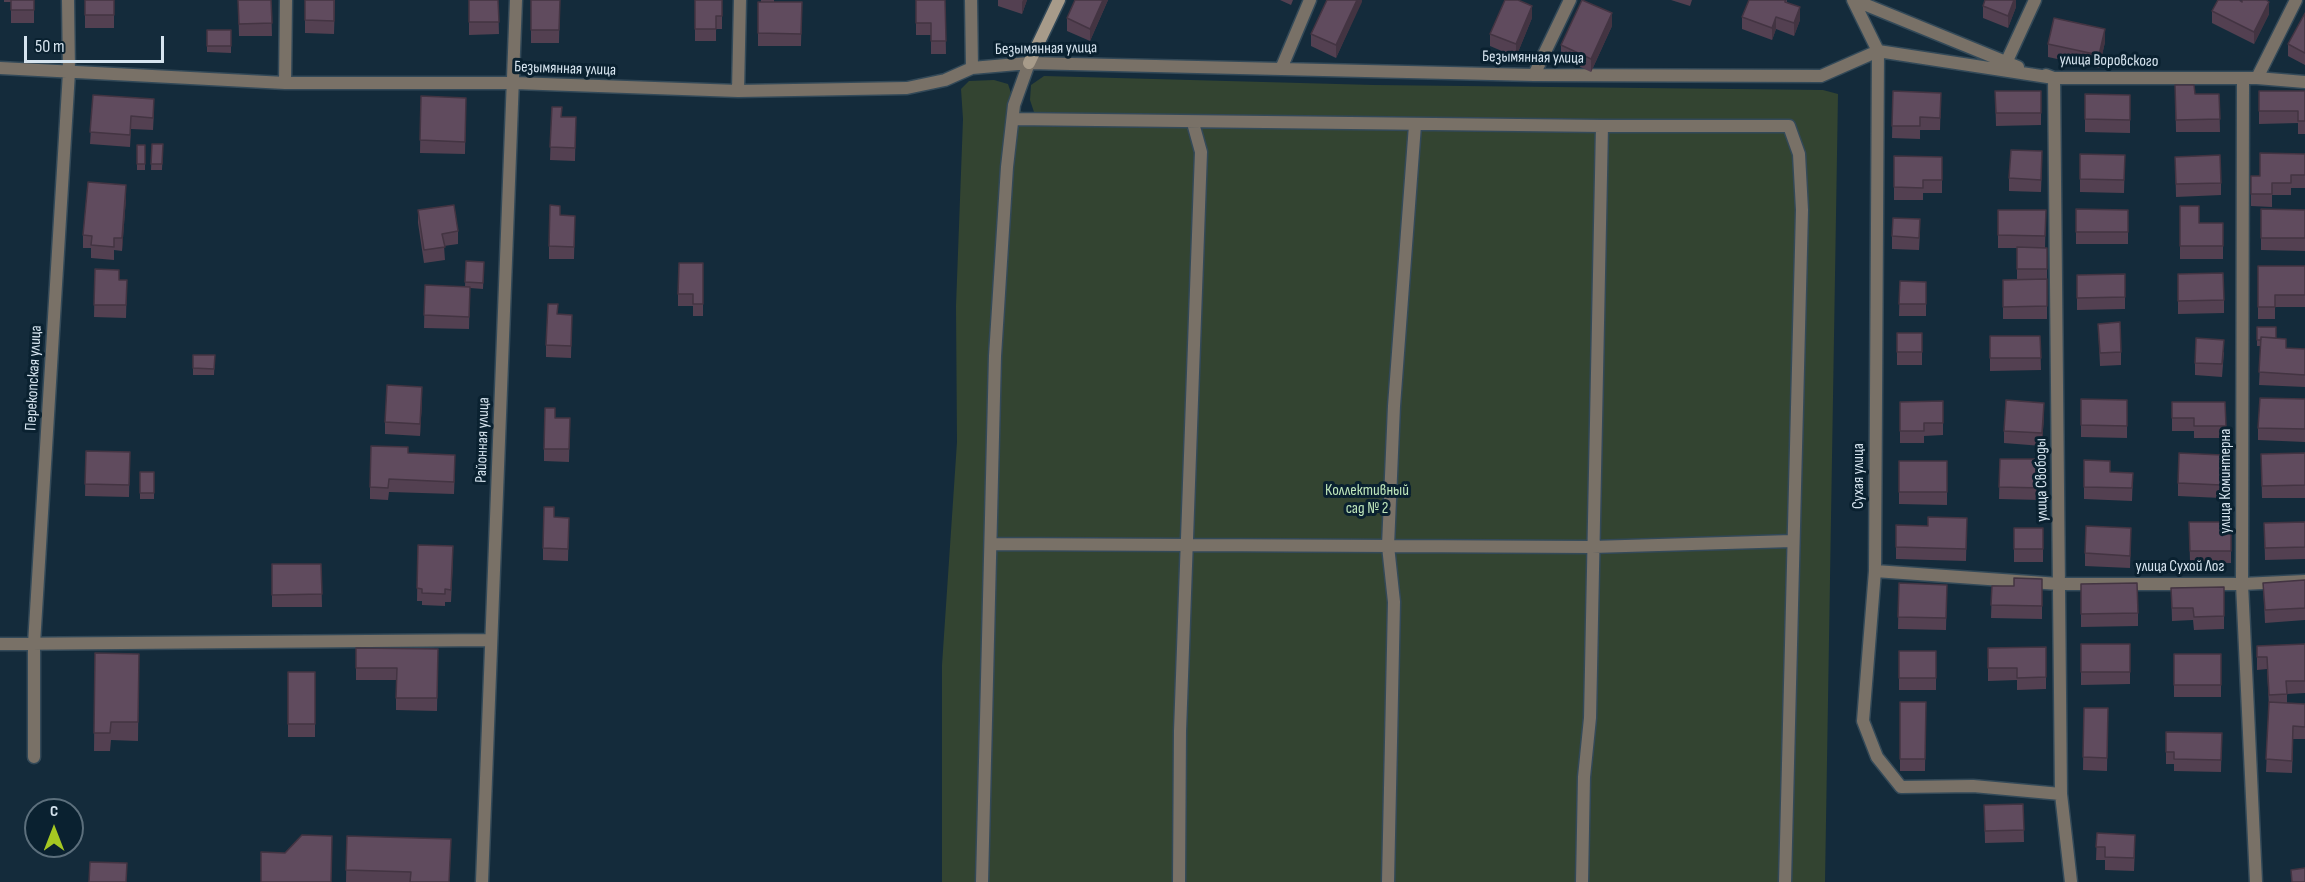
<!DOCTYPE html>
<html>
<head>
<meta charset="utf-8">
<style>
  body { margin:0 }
  #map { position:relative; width:2305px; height:882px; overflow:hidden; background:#142b3b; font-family:"Sofia Sans Condensed",sans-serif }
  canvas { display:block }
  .north { position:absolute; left:24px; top:798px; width:60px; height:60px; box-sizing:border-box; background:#0a2130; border:2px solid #5c6f7c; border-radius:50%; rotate:0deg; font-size:16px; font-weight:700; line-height:24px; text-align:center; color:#d6e4ef }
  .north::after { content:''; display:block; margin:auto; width:21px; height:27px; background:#a5c822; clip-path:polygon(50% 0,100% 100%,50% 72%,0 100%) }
  .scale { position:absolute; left:24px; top:36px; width:140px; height:27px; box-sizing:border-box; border:3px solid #d6e4ef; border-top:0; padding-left:8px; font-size:18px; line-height:21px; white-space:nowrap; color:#d6e4ef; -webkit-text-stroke:4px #0a2130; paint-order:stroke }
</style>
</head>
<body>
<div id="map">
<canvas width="2305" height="882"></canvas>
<div class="north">С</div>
<div class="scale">50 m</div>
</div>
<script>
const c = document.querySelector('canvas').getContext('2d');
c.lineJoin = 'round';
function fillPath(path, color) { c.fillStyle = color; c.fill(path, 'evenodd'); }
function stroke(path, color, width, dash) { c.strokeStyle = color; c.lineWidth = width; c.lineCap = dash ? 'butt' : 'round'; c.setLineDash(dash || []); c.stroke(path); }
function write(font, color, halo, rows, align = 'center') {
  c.font = font + ' "Sofia Sans Condensed",sans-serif'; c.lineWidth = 6; c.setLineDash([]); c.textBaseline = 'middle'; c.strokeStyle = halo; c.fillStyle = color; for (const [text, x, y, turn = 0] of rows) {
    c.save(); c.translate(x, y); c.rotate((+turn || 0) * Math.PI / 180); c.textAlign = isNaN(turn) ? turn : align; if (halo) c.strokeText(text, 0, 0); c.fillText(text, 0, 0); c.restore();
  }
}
const green = new Path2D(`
  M1044 76 1374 85 1823 90 1838 94 1825 882H942V665L957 442 956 306 963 119 961 89 969 81 994 80 1008 84 1011 93 1008 108 1035 115 1030 100 1031 85Z`);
const street = new Path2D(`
  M971 0 972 68
  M1853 0 1878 51 1875 571 1863 721 1877 757 1901 787 1973 786 2061 794
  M1854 0 2018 67
  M2006 63 2035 0
  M0 68 285 83H515L738 91 907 88 945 80 972 68 1029 63 1534 75 1821 76 1878 51 2054 78 2061 794 2071 882
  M1281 69 1310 0
  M1534 75 1570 0
  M2046 75 2054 78H2257L2305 82
  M2257 78 2296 0
  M2243 80 2242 584 2256 882
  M285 83 286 0
  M738 91 740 0
  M1013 119 1602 126H1789L1799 154 1802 210 1785 882
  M991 544 1592 547 1792 541
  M1875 571 2059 584H2242L2305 581
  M0 644 491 640
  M34 757V644L69 72 68 0
  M482 882 516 0
  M982 882 995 356 1007 167 1014 105 1029 63
  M1179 882 1180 731 1201 152 1193 123
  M1388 882 1394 602 1388 546 1394 406 1415 125
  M1582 882 1584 777 1590 718 1602 126`);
const secondary = new Path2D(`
  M1029 63 1059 0`);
const wall = new Path2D(`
  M4 0H34V23H11V2H4Z
  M85 0H114V28H85Z
  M238 0H271L272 36H239Z
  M305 0H335L334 34 305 33Z
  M469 0H498L499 34 469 35Z
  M531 0H560L559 43H531Z
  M695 0H722V29H716V41H695Z
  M761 0H774V2H802L801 46H758V2H761Z
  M916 0H945L946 54H931V35H916Z
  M998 0H1027L1022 14 998 6Z
  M1075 0H1108L1090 41 1067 31V18Z
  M1280 0H1293L1291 5Z
  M1362 0 1336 58 1311 46V34Z
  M1671 0H1692L1690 6Z
  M1787 0V2L1800 20 1794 36 1776 29 1772 40 1742 29V17Z
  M2016 0V7L2008 28 1983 18V6Z
  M2242 2 2269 14 2254 44 2212 23V11Z
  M2305 13V65L2288 56V44Z
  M1532 18 1516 57 1490 46V34Z
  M1612 26 1591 72 1561 58V45Z
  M207 30H231V53L207 52Z
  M2105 42 2099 68 2048 57V44Z
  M2175 85 2195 94H2219L2220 132H2176Z
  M1893 91 1941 93 1940 130H1920V139L1892 138Z
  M1995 91 2041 113V125L1996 126Z
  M2259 91H2305V134H2298V123L2259 124Z
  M2085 94 2130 95V133L2085 132Z
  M93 95 154 112 153 130 131 129 130 147 90 144Z
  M421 96 466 98 465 154 420 153Z
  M552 107 562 117H576L575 161 550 160Z
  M152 144H163L162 170H151Z
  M137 145H145V170H137Z
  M2080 154 2125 155 2124 193 2080 192Z
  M2305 154V188H2291V195H2272V207L2251 206V176H2260Z
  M1894 156 1942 157V193H1923V200H1894Z
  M2175 157 2221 183V195L2176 197Z
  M2042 164 2041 192 2009 191V178Z
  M126 198 122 251 114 250V260L91 258V248H83V235Z
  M2180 206 2199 223H2223V259H2180Z
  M2076 209 2128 210V244H2076Z
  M2261 209 2305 210V251L2261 250Z
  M418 210 458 231V244L444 246 445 260 424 263 418 223Z
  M1998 210H2046L2045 248H2047V319H2003V280L2017 279V248H1998Z
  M560 215 575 216 574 259H549V246Z
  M1920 232 1919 250 1892 249V236Z
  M466 261 484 262 483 289 470 288 469 329 424 328 425 285 465 287Z
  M703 263V316H693V306H678V294Z
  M2258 266H2305V307H2275V319H2258Z
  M95 269 119 280H127L126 318 94 317Z
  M2178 274 2224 300V313L2178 314Z
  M2077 275 2125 297V309L2077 310Z
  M1900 281 1926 282V316H1899Z
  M558 314 572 315 571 358 546 357V345Z
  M2098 324 2121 352V365L2100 366Z
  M2257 327 2276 338 2286 348 2305 349V387L2259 385 2261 346H2257Z
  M1897 333H1922V365H1897Z
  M1990 336H2040L2041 370 1990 371Z
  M2224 352 2222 377 2195 375V363Z
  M193 355H215L214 375H193Z
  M2081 399 2127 400V438L2081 437Z
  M2305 399V442L2258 440V428Z
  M422 400 420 436 385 434V422Z
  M1943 401V435L1924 436V443H1900V402Z
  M2172 402H2225L2226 438H2194V431H2172Z
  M2044 415 2042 446 2004 443V431Z
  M555 418H570L569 462 544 461V449Z
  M86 451 130 452 129 497 85 496Z
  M408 453 455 467 454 494 389 492 388 500 370 499V487Z
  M2305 453V498H2262L2261 454Z
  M2000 459H2043L2042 500 1999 499Z
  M2084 460 2110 472 2133 473 2132 501 2084 499Z
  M1899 461H1947V505L1899 504Z
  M2222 468 2221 498 2178 496V483Z
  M140 472H154V499H140Z
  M554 517 569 518 568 561 543 560V548Z
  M1967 518 1966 561 1896 559V525L1928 526Z
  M2189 522H2231V563H2190Z
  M2305 522V559L2265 560 2264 523Z
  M2014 528H2043V562H2014Z
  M2131 541 2130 568 2085 566V553Z
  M418 545 453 559 451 602H445V606L422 605V601H417Z
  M272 564H321L322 607H272Z
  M2042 579V619L1991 618 1992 586H2014Z
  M2305 580V620L2265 623 2263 583Z
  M1899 583 1947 585 1946 630 1898 629Z
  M2081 584 2138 613V626L2081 627Z
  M2224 587V629L2194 630 2193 620 2172 621 2171 588Z
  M2081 644H2130V684L2081 685Z
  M2305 644V693L2287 694V703L2305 704V739H2293L2292 773 2266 772 2269 707 2267 669 2257 670V646Z
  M2046 647V689L2017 690V680L1988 681V648Z
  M356 648 438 649 437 711 396 710V680H356Z
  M1899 651 1936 678V690H1899Z
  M95 653 139 654 138 741 111 740 110 751H94Z
  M2174 654H2221V697H2174Z
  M288 672H315V737H288Z
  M1900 702H1926L1925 771H1900Z
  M2084 708H2108L2107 771 2083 770Z
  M2166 732 2222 733 2221 772 2174 771V764H2166Z
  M2023 804 2024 842 1985 843 1984 805Z
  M2097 833 2135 847 2134 871 2105 870V860H2096Z
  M347 836 450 882H346Z`);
const shadedWall = new Path2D(`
  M1023 0H1027L1022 14V2Z
  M1103 0H1108L1090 41V29Z
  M1357 0H1362V2L1336 58V45Z
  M2014 0H2016V7L2008 28V16Z
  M2269 2V14L2254 44V32Z
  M1532 6V18L1516 57V44Z
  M1800 7V20L1794 36V23Z
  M1612 13V26L1591 72V59Z
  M1776 17V29L1772 40V28Z
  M2105 29V42L2099 68V55Z
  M126 185V198L122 251V238Z
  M422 387V400L420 436V424Z
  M2044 403V415L2042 446V433Z`);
const building = new Path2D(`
  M11 0H34V10H11Z
  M85 0H114V15H85Z
  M238 0H271L272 23 239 24Z
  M305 0H334V21L305 20Z
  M469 0H498L499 22H469Z
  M531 0H560L559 30H531Z
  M695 0H722V16H716V29H695Z
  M916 0H945L946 41H931V23H916Z
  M1075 0H1103L1090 29 1067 18Z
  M1327 0H1357L1336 45 1311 34Z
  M1505 0H1518L1532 6 1516 44 1490 34Z
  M1582 0 1612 13 1591 59 1561 45Z
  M1749 0H1785V2L1800 7 1794 23 1776 17 1772 28 1742 17Z
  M1985 0H2014L2008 16 1983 6Z
  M2218 0H2239L2242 2V0H2266L2269 2 2254 32 2212 11Z
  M758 2H802L801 34 758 33Z
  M2305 13V53L2288 44Z
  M2054 18 2105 29 2099 55 2048 44Z
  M207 30H231V46H207Z
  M2175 85H2194L2195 94H2219L2220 119 2176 120Z
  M1893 91 1941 93 1940 118 1920 117V126H1892Z
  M1995 91H2041V113H1996Z
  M2259 91H2305V121H2298V111H2259Z
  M2085 94 2130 95V120L2085 119Z
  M93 95 154 99 153 118 131 116 130 135 90 132Z
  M421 96 466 98 465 142 420 140Z
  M552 107H562L561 117H576L575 148 550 147Z
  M152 144H163L162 164H151Z
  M137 145H145V164H137Z
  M2011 150 2042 151 2041 180 2009 178Z
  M2260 153 2305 154V175H2291V183H2272V194H2251V176H2260Z
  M2080 154 2125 155 2124 180 2080 179Z
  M2220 155 2221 183 2176 184 2175 157Z
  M1894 156 1942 157V180H1923V188L1894 187Z
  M88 182 126 185 122 238H114V247L91 245 92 236 83 235Z
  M454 205 458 231 442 234 445 247 424 250 418 210Z
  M550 205 560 206V215L575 216 574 247 549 246Z
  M2180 206H2199V223H2223V246H2180Z
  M2076 209 2128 210V232H2076Z
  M2261 209 2305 210V238H2261Z
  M1998 210H2046L2045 236 1998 235Z
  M1893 218 1920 219 1919 238 1892 236Z
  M2017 247 2047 248V269H2017Z
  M466 261 484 262 483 283 465 282Z
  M679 263H703V304H693V294H678Z
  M2258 266H2305V295H2275V307H2258Z
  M95 269 119 270V280H127L126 305H94Z
  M2223 273 2224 300 2178 301V274Z
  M2125 274V297L2077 298V275Z
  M2047 279V306L2003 307V280Z
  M1900 281 1926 282V304H1899Z
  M425 285 470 287 469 317 424 315Z
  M548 304H558L557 314 572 315 571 346 546 345Z
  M2120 322 2121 352 2100 353 2098 324Z
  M2257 327H2276V338L2261 337V340H2257Z
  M1897 333H1922V352H1897Z
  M1990 336H2040L2041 358H1990Z
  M2261 337 2286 339V348L2305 349V375L2259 372Z
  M2196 338 2224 340 2222 364 2195 363Z
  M193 355H215L214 369 193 368Z
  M387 385 422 387 420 424 385 422Z
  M2260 398 2305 399V429L2258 428Z
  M2081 399 2127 400V426L2081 425Z
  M2006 400 2044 403 2042 433 2004 431Z
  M1943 401V423H1924V431H1900V402Z
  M2172 402H2225L2226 426H2194V418H2172Z
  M545 408H555V418H570L569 449H544Z
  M371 446 408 447V453L455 455 454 482 389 479 388 488 370 487Z
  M86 451 130 452 129 485 85 484Z
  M2179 453 2222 455 2221 485 2178 483Z
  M2305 453V485L2262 486 2261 454Z
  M2000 459H2043L2042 488 1999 487Z
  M2084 460 2110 461V472L2133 473 2132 488 2084 487Z
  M1899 461H1947V492H1899Z
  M140 472H154V493H140Z
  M544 507H554V517L569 518 568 549 543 548Z
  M1928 517 1967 518 1966 549 1896 547V525L1928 526Z
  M2189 522H2231V551H2190Z
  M2305 522V547L2265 548 2264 523Z
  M2086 526 2131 528 2130 556 2085 553Z
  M2014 528H2043V549H2014Z
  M418 545 453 546 451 590 445 589V594L422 593V589L417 588Z
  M272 564H321L322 594 272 595Z
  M2014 578 2042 579V606L1991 605 1992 586H2014Z
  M2305 580V608L2265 610 2263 583Z
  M1899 583 1947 585 1946 618 1898 617Z
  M2137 583 2138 613 2081 614V584Z
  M2224 587V616L2194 617 2193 608H2172L2171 588Z
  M2081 644H2130V672H2081Z
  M2305 644V681H2286L2287 694 2269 695 2267 657H2257V646Z
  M2046 647V677L2017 678V668H1988V648Z
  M356 648 438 649 437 698H396L397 668H356Z
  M1899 651H1936V678H1899Z
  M95 653 139 654 138 722H111L110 733H94Z
  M2174 654H2221V685H2174Z
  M288 672H315V724H288Z
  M1900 702H1926L1925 759H1900Z
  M2269 702 2305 704V727L2293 726 2292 761 2266 759Z
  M2084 708H2108L2107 758 2083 757Z
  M2166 732 2222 733 2221 760 2174 759V752H2166Z
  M2023 804 2024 830 1985 831 1984 805Z
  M2097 833 2135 835 2134 858 2105 857V847H2096Z
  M302 835 332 836 331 882H261V852L285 853Z
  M347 836 451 839 449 882H410L411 872 346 870Z
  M90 862 127 863 126 882H89Z
  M2305 868V882H2292L2291 870Z`);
const streetNames = [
  ["Безымянная улица",1046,49,-1],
  ["Безымянная улица",1533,58,1],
  ["улица Воровского",2109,61,1],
  ["Безымянная улица",565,69,2],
  ["Перекопская улица",34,378,-87],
  ["Районная улица",483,440,-88],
  ["Сухая улица",1859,476,-90],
  ["улица Свободы",2042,480,-91],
  ["улица Коминтерна",2226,481,-90],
  ["улица Сухой Лог",2180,567]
];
const parkNames = [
  ["Коллективный",1367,491],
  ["сад № 2",1367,509]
];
fillPath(green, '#334431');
stroke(street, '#334958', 15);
stroke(secondary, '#334958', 15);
stroke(street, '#797167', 12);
stroke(secondary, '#a79b8a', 12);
fillPath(wall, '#534051');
fillPath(shadedWall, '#433442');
fillPath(building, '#604b5e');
stroke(building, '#433442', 1.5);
write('16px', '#d6e4ef', '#0a2130', streetNames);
write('16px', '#bde4b9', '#0a2130', parkNames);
</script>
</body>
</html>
